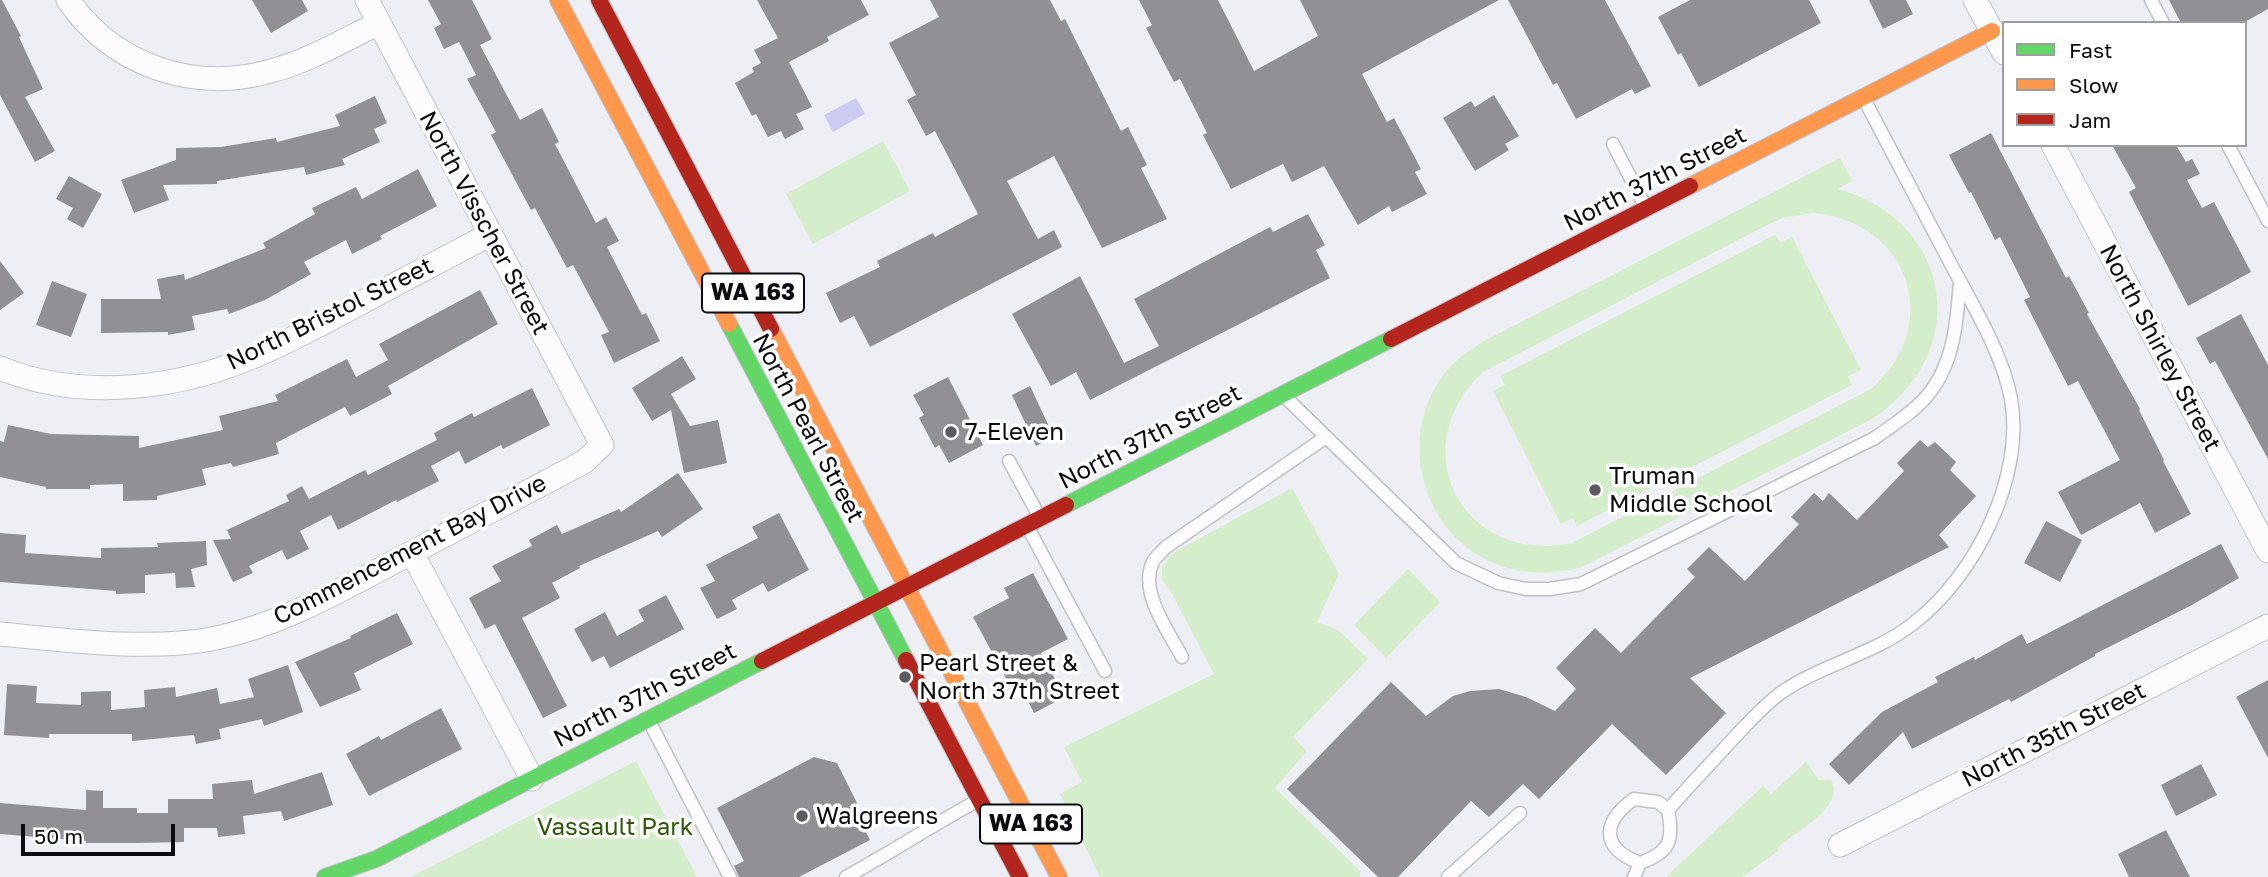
<!DOCTYPE html>
<html>
<head>
<meta charset="utf-8">
<style>
  body { margin:0 }
  #map { position:relative; width:2268px; height:877px; overflow:hidden; background:#eeeef5; font-family:"Golos Text",sans-serif }
  canvas { display:block }
  .legend { position:absolute; left:2002px; top:21px; width:245px; height:126px; box-sizing:border-box; background:#fff; border:2px solid #9e9e9f; margin:0; padding:9px 12px; list-style:none; font-size:21px; color:#0c0c10 }
  .legend li { display:flex; align-items:center; gap:14px; height:35px }
  .legend b { width:35px; border:2px solid #9e9e9f }
  .scale { position:absolute; left:21px; top:824px; width:154px; height:32px; box-sizing:border-box; border:4px solid #0c0c10; border-top:0; padding-left:9px; font-size:21px; line-height:24px; white-space:nowrap; color:#0c0c10; -webkit-text-stroke:5px #fff; paint-order:stroke }
</style>
</head>
<body>
<div id="map">
<canvas width="2268" height="877"></canvas>
<ul class="legend">
<li><b style="height:9px;background:#63d668"></b>Fast</li>
<li><b style="height:9px;background:#ff974d"></b>Slow</li>
<li><b style="height:9px;background:#b3261e"></b>Jam</li>
</ul>
<div class="scale">50 m</div>
</div>
<script>
const c = document.querySelector('canvas').getContext('2d');
c.lineJoin = 'round';
function fillPath(path, color) { c.fillStyle = color; c.fill(path, 'evenodd'); }
function stroke(path, color, width, dash) { c.strokeStyle = color; c.lineWidth = width; c.lineCap = dash ? 'butt' : 'round'; c.setLineDash(dash || []); c.stroke(path); }
function write(font, color, halo, rows, align = 'center') {
  c.font = font + ' "Golos Text",sans-serif'; c.lineWidth = 7; c.setLineDash([]); c.textBaseline = 'middle'; c.strokeStyle = halo; c.fillStyle = color; for (const [text, x, y, turn = 0] of rows) {
    c.save(); c.translate(x, y); c.rotate((+turn || 0) * Math.PI / 180); c.textAlign = isNaN(turn) ? turn : align; if (halo) c.strokeText(text, 0, 0); c.fillText(text, 0, 0); c.restore();
  }
}
const green = new Path2D(`
  M883 141 910 191 813 244 786 194Z
  M1840 158 1852 181 1838 189C1956 222 1972 357 1870 420L1580 568C1551 574 1524 575 1496 564 1417 533 1394 426 1452 365 1462 355 1474 347 1486 340ZM1813 213C1909 221 1945 325 1871 389L1572 543C1463 566 1401 448 1483 372L1769 224 1783 218Z
  M1775 235 1780 243 1792 237 1861 370 1848 376 1852 385 1577 526 1573 518 1561 524 1493 391 1505 385 1500 376Z
  M1292 488 1339 574 1317 622 1338 630 1368 659 1293 737 1307 751 1275 788 1360 871V877H1100L1060 794 1082 782 1064 747 1214 674 1172 594 1162 579V567L1173 553Z
  M1408 569 1440 602 1386 658 1354 625Z
  M636 761 697 877H411Z
  M1806 762 1819 780H1831C1846 805 1797 832 1779 846L1778 851 1742 877H1666L1763 786 1771 794Z`);
const water = new Path2D(`
  M856 98 865 114 833 132 824 115Z`);
const building = new Path2D(`
  M0 0H2L21 36 19 37 43 89 25 97 55 151 35 162 0 95Z
  M252 0H302L308 11 271 33Z
  M428 0H472L492 39 480 45 520 120 542 108 559 142 555 144 596 223 606 217 619 241 607 247 642 315 646 313 660 341 614 363 601 335 609 332 573 265 567 268 535 208 531 210 491 135 496 132 467 79 476 75 459 42 444 49 434 28 441 24Z
  M757 0H861L869 15 827 37 829 41 789 62 812 107 796 114 804 129 785 139 781 131 768 137 756 114 752 116 735 83 754 72 752 68 761 63 754 50 778 38Z
  M930 0H1050L1061 21 1065 19 1121 131 1128 127 1147 165 1141 168 1167 219 1102 248 1054 156 1007 181 1038 239 1054 230 1062 247 870 347 854 316 840 323 826 293 880 267 877 261 933 233 935 237 978 214 935 131 926 136 907 100 916 95 889 43 939 17Z
  M1139 0H1218L1254 71 1318 36 1300 0H1499L1362 74 1387 122 1394 118 1421 169 1415 172 1427 194 1392 212 1389 206 1358 225 1324 166 1292 182 1283 164 1231 189 1203 135 1207 133 1180 79 1174 82 1146 28 1152 25Z
  M1508 0H1605L1651 86 1635 94 1632 89 1576 119 1557 83 1553 85Z
  M1690 0H1809L1821 23 1699 87 1681 53 1678 55 1658 17Z
  M1869 0H1906L1913 14 1883 29Z
  M2169 0H2268V9L2243 23H2181Z
  M1494 95 1519 136 1505 144 1509 150 1475 171 1443 118 1471 101 1475 107Z
  M375 96 387 123 374 129 380 142 342 159 345 165 306 175 304 167 217 181V184L163 185 169 200 134 213 121 180 176 160V148L221 147 276 138 277 142 340 126 335 115Z
  M1991 133 2066 278 2069 276 2089 313 2087 314 2140 409 2139 410 2164 460 2163 461 2191 514 2155 533 2140 503 2081 535 2058 492 2120 460 2078 381 2068 386 2024 300 2030 297 2000 237 1995 240 1971 192 1969 193 1949 155Z
  M2112 145H2176L2186 162 2192 159 2200 174 2187 180 2202 208 2214 202 2251 272 2188 306 2129 192 2136 188Z
  M418 169 437 206 380 236 382 239 352 254 346 240 304 262 311 274 265 300 229 314 227 309 192 316 195 330 168 335V332L101 333V299H161L157 279 184 274 185 280 266 248 263 243 315 214 312 208 356 187 362 199Z
  M69 176 102 194 83 228 67 219 73 208 56 199Z
  M1308 214 1325 245 1316 250 1330 278 1090 400 1076 372 1051 386 1012 314 1080 276 1124 363 1159 346 1134 299 1270 227 1273 232Z
  M0 261 24 293 0 310Z
  M52 281 87 294 71 337 36 325Z
  M480 290 498 324 388 386 392 394 350 416 345 407 276 443 279 454 233 467 231 463 202 469 206 485 157 496V500L123 501V484L90 485V489H46V487L0 477V441L4 442 8 425 51 434 139 436V448L223 430 219 416 278 401 275 395 347 359 356 377 388 360 379 344Z
  M2241 314 2268 365V459L2215 361 2210 364 2196 338Z
  M682 356 696 379 671 394 690 426 718 420 727 463 684 473 671 410 652 421 632 388Z
  M948 377 983 445 949 463 939 445 935 448 919 418 924 415 913 395Z
  M1030 386 1054 437 1036 446 1012 395Z
  M532 388 550 425 503 449 501 445 465 464 459 451 431 466 439 481 397 502 396 500 338 530 331 515 300 531 309 549 287 560 282 550 249 566 253 573 233 582 213 540 231 539 227 530 289 501 286 495 302 486 309 499 365 470 368 475 437 440 434 433 472 413 474 417Z
  M1920 440 1928 447 1935 442 1956 462 1950 470 1976 496 1939 535 1949 547 1690 678 1726 713 1666 775 1612 724 1539 799 1523 784 1489 817 1471 801 1398 877H1378L1287 789 1391 682 1426 716 1453 696 1470 691 1499 689 1526 697 1555 711 1576 689 1556 668 1595 628 1621 653 1695 577 1687 569 1709 547 1745 581 1799 524 1791 517 1814 493 1823 501 1829 493 1857 520 1904 471 1897 463Z
  M678 473 703 509 662 537 658 531 579 566 580 568 552 583 560 598 522 618 567 706 543 718 495 624 485 629 469 598 501 581 492 566 532 546 529 540 557 525 562 534 619 509 621 512Z
  M779 513 809 570 768 592 763 583 732 600 737 609 717 619 700 588 715 581 706 565 758 538 752 527Z
  M2046 521 2082 540 2060 582 2024 563Z
  M0 533 26 535 25 553 101 558V548L158 547 157 543 206 541 207 565 191 569 195 587 176 588 175 573 145 575V593L116 594V591L0 582Z
  M2221 544 2239 578 2190 606 2095 654V656L2011 702 2009 699 1912 749 1903 732 1849 785 1829 764 1882 712 1938 682 1935 677 1974 657 1975 660 2022 634 2027 644Z
  M1033 573 1068 639 1041 653 1065 697 1034 713 1016 678 1008 682 973 617 1009 598 1004 588Z
  M666 595 684 629 610 668 604 656 592 662 574 629 605 612 617 636 644 621 638 610Z
  M397 613 413 644 354 673 361 690 320 707 295 662 351 638 350 636Z
  M288 665 303 712 264 726 262 719 219 729 221 739 196 744 194 735 132 741V734H49V738L4 735 7 684 37 686 36 703 81 705V692L111 691V710L145 707 144 690 175 687 176 697 217 688 220 704 254 697 248 679Z
  M2268 680V758L2236 697Z
  M441 708 462 749 369 796 346 754 379 736 381 740Z
  M814 757 837 763 859 807 854 809 870 840 799 877H739L734 866 744 861 717 808Z
  M2201 764 2217 795 2176 816 2161 785Z
  M322 772 333 805 284 821 281 811 243 816 245 834 218 837 217 828H184V842L137 843H86V841L0 834V803L86 810V790L103 791V808H137V813H168V799H213L212 784 252 780 254 794Z
  M2166 830 2190 877H2129L2118 854Z`);
const lane = new Path2D(`
  M2151 0 2163 23
  M1613 144 1645 206
  M2228 145 2268 221
  M1283 395 1456 563 1498 583 1526 589H1550L1581 584 1875 438C1892 425 1913 413 1927 396 1954 364 1957 322 1960 281
  M1009 461 1039 516
  M1027 526 1105 671
  M1182 657C1169 632 1140 594 1152 564 1154 558 1162 552 1166 547L1326 437
  M648 719 730 877
  M1634 799 1658 802 1668 810C1674 841 1670 852 1640 863 1600 848 1602 822 1634 799Z
  M1668 810C1689 786 1711 763 1732 740 1748 723 1764 705 1782 692 1823 664 1875 654 1914 623 1975 576 2025 477 2011 399 2003 355 1974 307 1953 268 1923 212 1894 155 1864 99
  M846 877C890 853 931 826 975 802
  M1448 877 1520 813
  M1634 877 1640 863`);
const street = new Path2D(`
  M68 0C114 66 194 93 271 71 309 61 344 40 379 23
  M1975 0 2004 53
  M2053 145 2268 551
  M0 368C83 402 183 389 264 352 296 338 328 320 359 304 403 280 447 257 491 234
  M412 553 532 779
  M0 634C65 640 148 651 212 639 277 626 334 594 392 563 456 530 520 495 584 462L602 445 367 0
  M1840 845 2268 626`);
const fast = new Path2D(`
  M729 324 906 660
  M1066 505 1391 339
  M325 877 376 859 762 661`);
const slow = new Path2D(`
  M558 0 729 324
  M1690 186 1992 31
  M771 329 1059 877`);
const jam = new Path2D(`
  M599 0 771 329
  M1391 339 1690 186
  M906 660 1020 877
  M762 661 1066 505`);
const markers = [
  [951,432,7,"#5b5b60"],
  [1595,490,7,"#5b5b60"],
  [905,677,7,"#5b5b60"],
  [802,816,7,"#5b5b60"]
];
const shields = [
  [753,293,102],
  [1031,824,102]
];
const shieldNames = [
  ["WA 163",753,293],
  ["WA 163",1031,824]
];
const streetNames = [
  ["North 37th Street",1655,179,-27],
  ["North Visscher Street",484,223,62],
  ["North Bristol Street",330,314,-26],
  ["North Shirley Street",2160,348,62],
  ["North Pearl Street",808,428,62],
  ["North 37th Street",1150,437,-27],
  ["Commencement Bay Drive",410,550,-27],
  ["North 37th Street",645,695,-27],
  ["North 35th Street",2054,735,-27]
];
const poiNames = [
  ["7-Eleven",965,432],
  ["Truman",1609,476],
  ["Middle School",1609,504],
  ["Pearl Street &",919,663],
  ["North 37th Street",919,691],
  ["Walgreens",816,816]
];
const parkNames = [
  ["Vassault Park",615,827]
];
fillPath(green, '#d4edca');
fillPath(water, '#ccccf2');
fillPath(building, '#909095');
stroke(lane, '#c0c0c6', 15);
stroke(street, '#c0c0c6', 25);
stroke(fast, '#c0c0c6', 18);
stroke(slow, '#c0c0c6', 18);
stroke(jam, '#c0c0c6', 18);
stroke(lane, '#fcfcfe', 12);
stroke(street, '#fcfcfe', 23);
stroke(fast, '#63d668', 16);
stroke(slow, '#ff974d', 16);
stroke(jam, '#b3261e', 16);
for (const [x, y, r, color] of markers) { const dot = new Path2D(); dot.arc(x, y, r, 0, 2 * Math.PI); c.fillStyle = color; c.fill(dot); stroke(dot, '#fff', 2.5); }
for (const [x, y, w] of shields) { const box = new Path2D(); box.roundRect(x - w / 2, y - 19.5, w, 39, 5); c.fillStyle = '#fff'; c.fill(box); stroke(box, '#0c0c10', 2); }
write('bold 23px', '#0c0c10', null, shieldNames);
write('24px', '#0c0c10', '#fff', streetNames);
write('24px', '#0c0c10', '#fff', poiNames, 'left');
write('24px', '#2c5904', '#fff', parkNames);
</script>
</body>
</html>
